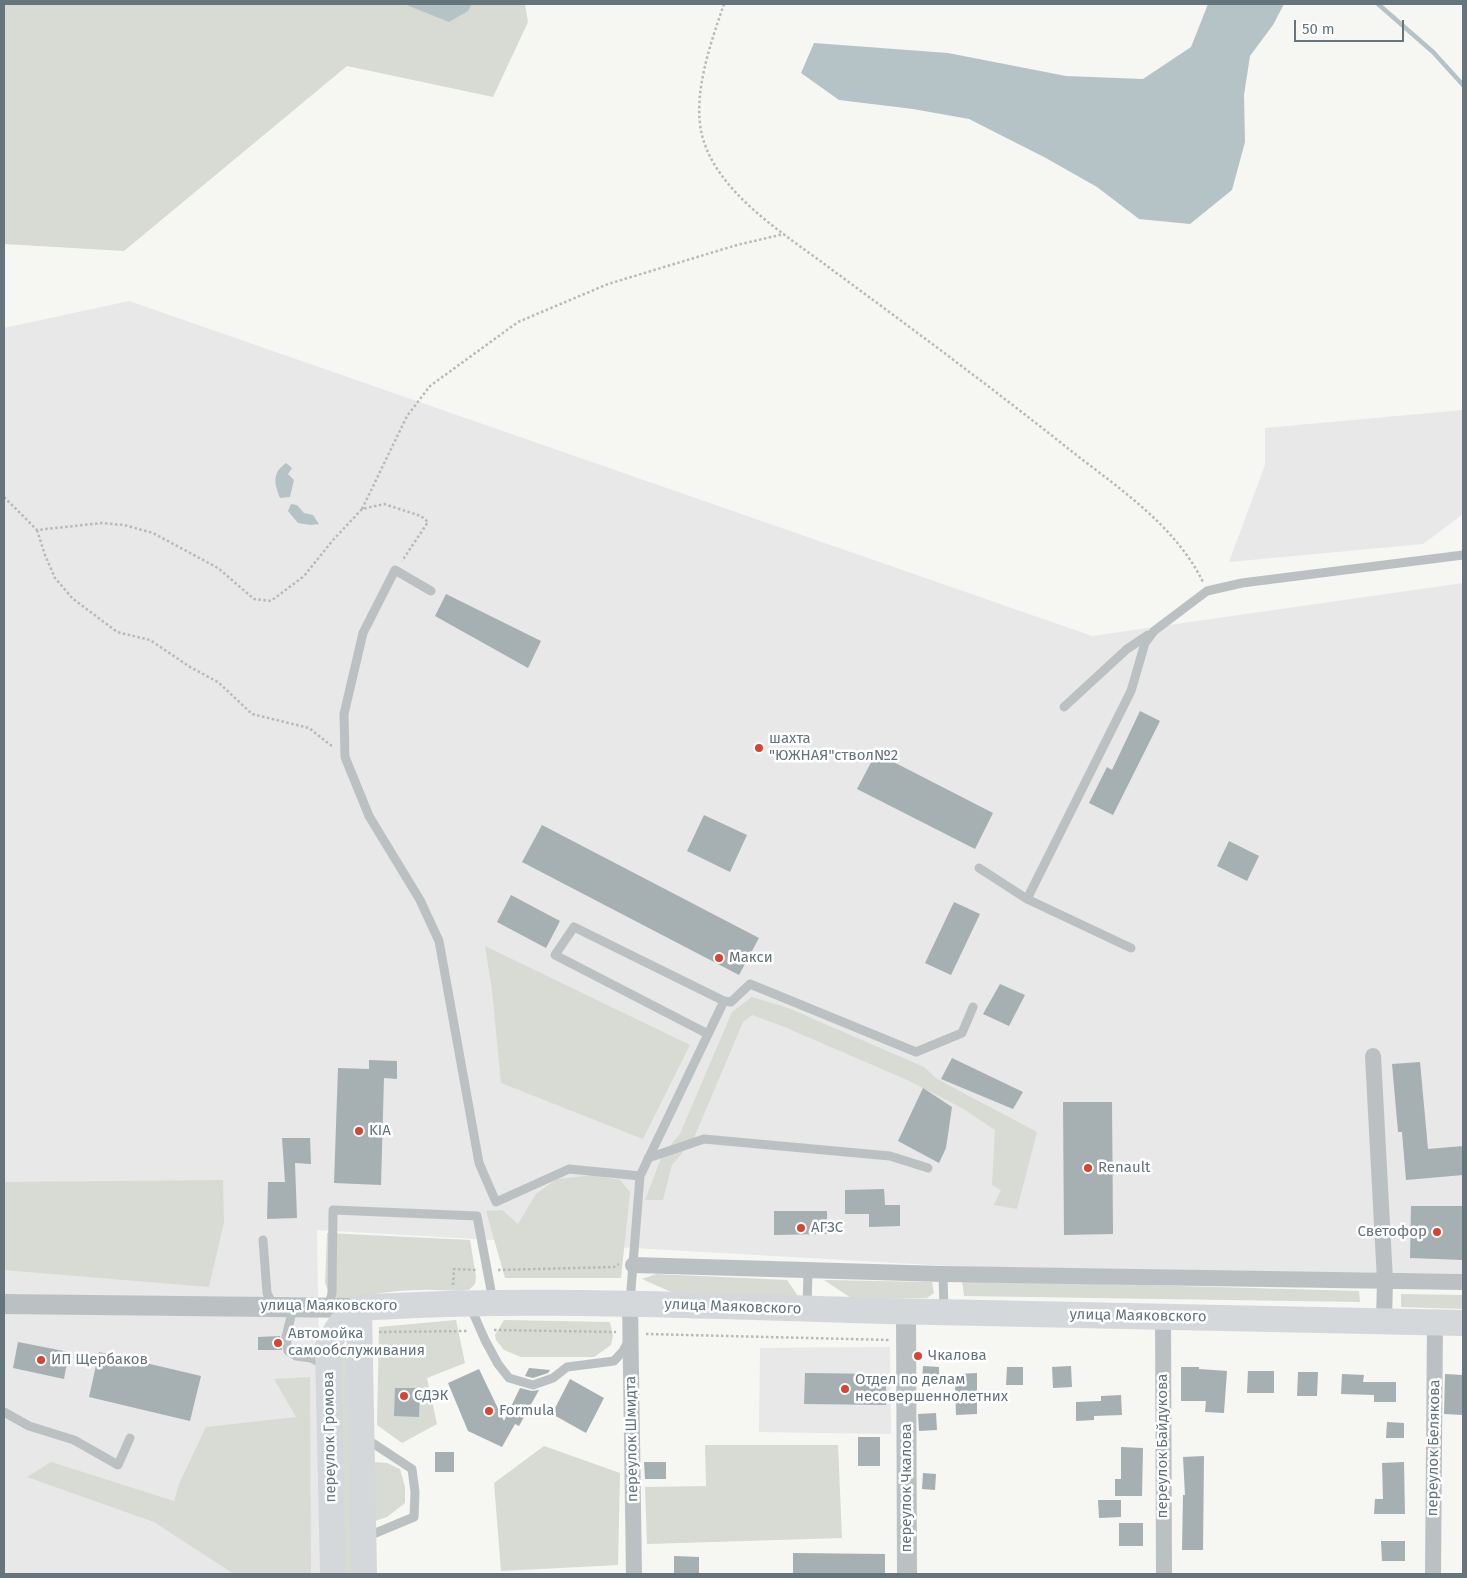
<!DOCTYPE html>
<html>
<head>
<meta charset="utf-8">
<style>
  body { margin:0 }
  #map { position:relative; width:1467px; height:1578px; overflow:hidden; background:#f6f6f3; font-family:"Fira Sans",sans-serif }
  canvas { display:block }
  .frame { position:absolute; inset:0; border:5px solid #64757c; pointer-events:none }
  .scale { position:absolute; left:1294px; top:20px; width:110px; height:22px; box-sizing:border-box; border:2px solid #64757c; border-top:0; padding-left:6px; font-size:15px; line-height:18px; white-space:nowrap; color:#64757c; -webkit-text-stroke:4px #fff; paint-order:stroke }
</style>
</head>
<body>
<div id="map">
<canvas width="1467" height="1578"></canvas>
<div class="frame"></div>
<div class="scale">50 m</div>
</div>
<script>
const c = document.querySelector('canvas').getContext('2d');
c.lineJoin = 'round';
function fillPath(path, color) { c.fillStyle = color; c.fill(path, 'evenodd'); }
function stroke(path, color, width, dash) { c.strokeStyle = color; c.lineWidth = width; c.lineCap = dash ? 'butt' : 'round'; c.setLineDash(dash || []); c.stroke(path); }
function write(font, color, halo, rows, align = 'center') {
  c.font = font + ' "Fira Sans",sans-serif'; c.lineWidth = 5; c.setLineDash([]); c.textBaseline = 'middle'; c.strokeStyle = halo; c.fillStyle = color; for (const [text, x, y, turn = 0] of rows) {
    c.save(); c.translate(x, y); c.rotate((+turn || 0) * Math.PI / 180); c.textAlign = isNaN(turn) ? turn : align; if (halo) c.strokeText(text, 0, 0); c.fillText(text, 0, 0); c.restore();
  }
}
const built = new Path2D(`
  M129 301 1092 636 1463 583V1274L985 1268 317 1230 322 1574H4V328Z
  M1463 410V514L1423 544 1229 562 1265 465V428Z
  M890 1347 891 1434 759 1432 760 1348Z`);
const green = new Path2D(`
  M4 4H525L528 22 493 97 347 66 124 251 4 244Z
  M485 946 690 1045 643 1139 501 1083 492 990Z
  M752 997 788 1008 924 1067 937 1079 1037 1132 1017 1209 994 1205 1001 1190 992 1185 995 1130 962 1108 905 1079 782 1026 752 1015 743 1022 693 1140 672 1165 663 1200H645L662 1156 680 1134 732 1012Z
  M595 1175 620 1180 630 1192 621 1278H505L486 1211 502 1210 518 1224 536 1194 557 1179Z
  M223 1180 224 1222 209 1287 4 1270V1182Z
  M327 1233 470 1240 476 1277 475 1284 469 1290C453 1292 438 1289 422 1290 395 1290 367 1295 340 1300L329 1292 325 1283Z
  M656 1274 787 1280 798 1296 671 1292 642 1279Z
  M824 1280 932 1282 934 1293 927 1298H851Z
  M962 1280 1359 1291 1360 1302 964 1296Z
  M1401 1294 1463 1295V1309L1401 1307Z
  M456 1320 465 1363 427 1378 437 1424 402 1443 377 1425 379 1327Z
  M504 1320 610 1322 613 1336 611 1345 594 1357H521L504 1350 496 1340 495 1335Z
  M339 1355H352L358 1574H344Z
  M310 1377 311 1574H234L154 1522 27 1477 51 1462 174 1501 179 1484 206 1427 296 1417 274 1379Z
  M705 1445H838L842 1538 647 1544 645 1487 706 1486Z
  M544 1446 620 1473 618 1565 501 1571 494 1483Z
  M374 1462 387 1463 400 1469 405 1487V1503L387 1517 375 1521Z`);
const water = new Path2D(`
  M404 4H472L468 11 449 22Z
  M1208 4H1284L1273 25 1250 56 1244 95 1245 142 1232 190 1190 224 1139 219 1097 187 1044 157 969 119 913 109 839 100 801 73 814 43 948 53 1066 76 1143 79 1191 47Z
  M286 463 292 468 288 474 294 480 290 497 280 498C274 483 272 473 286 463Z
  M291 504 297 505 304 513 313 515 319 524 311 525 298 523 288 511Z`);
const stream = new Path2D(`
  M1378 4 1433 52 1463 85`);
const building = new Path2D(`
  M446 594 541 641 528 668 435 616Z
  M1140 711 1160 721 1113 815 1089 803 1107 767 1112 770Z
  M876 753 993 813 975 849 857 789Z
  M704 815 747 835 730 872 687 851Z
  M542 825 759 938 739 975 522 862Z
  M1229 841 1259 856 1247 881 1217 866Z
  M511 895 560 921 546 948 497 922Z
  M954 902 980 914 951 975 925 963Z
  M1000 984 1025 995 1009 1026 983 1014Z
  M952 1058 1023 1092 1013 1109 941 1079Z
  M369 1060 397 1061V1079L384 1078 381 1185 334 1183 338 1068 369 1069Z
  M1420 1062 1428 1149 1463 1146V1175L1406 1180 1402 1132H1398L1392 1064Z
  M923 1088 952 1107 946 1148 939 1163 898 1141Z
  M1063 1102H1112L1113 1234 1064 1235Z
  M282 1138H310L311 1164 295 1163 297 1218 267 1219 268 1182H285Z
  M884 1189 885 1205H900V1226L869 1227V1214H845V1190Z
  M1411 1206H1463V1260L1410 1258Z
  M774 1211H827V1234L774 1235Z
  M280 1336 282 1350H258V1337Z
  M18 1342 69 1352 64 1379 13 1368Z
  M99 1352 201 1376 190 1421 89 1397Z
  M923 1366 939 1367V1375L977 1373V1414L956 1415 955 1385 922 1384Z
  M1071 1366 1072 1387 1053 1388 1052 1367Z
  M1007 1367H1023V1385H1006Z
  M1181 1367H1199V1369L1227 1371 1224 1413 1205 1412 1206 1401H1181Z
  M529 1368 550 1370 548 1373 533 1378 525 1376Z
  M479 1369 504 1421 520 1388 532 1391 539 1390 519 1426 515 1424 502 1447 468 1431 448 1383Z
  M1248 1371H1274V1393H1247Z
  M1298 1372H1318L1317 1396H1297Z
  M805 1373 886 1374V1405L804 1404Z
  M1342 1374 1364 1375 1363 1382H1396V1402H1374V1395L1341 1394Z
  M1445 1374 1463 1375V1415L1444 1414Z
  M570 1379 604 1398 586 1433 552 1414Z
  M395 1388H420L419 1417 394 1416Z
  M1121 1395 1122 1415 1094 1416V1420L1076 1421V1402L1101 1401V1396Z
  M936 1413 937 1430 919 1431 918 1414Z
  M1387 1422 1404 1423V1438H1386Z
  M858 1437H880V1466H858Z
  M1121 1447 1143 1448 1142 1496H1115V1479H1121Z
  M435 1452H454V1472H435Z
  M1204 1456 1203 1550H1182L1183 1495H1185L1183 1457Z
  M644 1462H666V1479H645Z
  M1404 1462 1405 1514H1374L1375 1499H1383L1382 1463Z
  M923 1473 936 1474 935 1490 922 1489Z
  M1098 1500H1121V1517L1099 1518Z
  M1119 1523H1143V1546H1119Z
  M1381 1541H1405V1561H1382Z
  M793 1553 885 1554V1574H793Z
  M674 1556 699 1557V1574H674Z`);
const path = new Path2D(`
  M724 4C711 42 692 95 702 135 716 192 783 233 827 266 907 325 987 384 1065 446 1115 486 1174 523 1203 582
  M4 497 37 530 102 523 124 525 153 533 218 568 254 599 271 601 304 576 333 540 362 509 384 504 421 516 428 522 402 561
  M362 509 407 416 430 386 518 322 608 284 737 245 784 234
  M37 530 45 555 55 578 73 599 117 632 150 640 190 667 218 682 252 714 309 728 333 747
  M498 1270 614 1267 619 1264
  M453 1285 454 1269 477 1270
  M494 1330 616 1332
  M379 1332 468 1331
  M646 1334 890 1340`);
const service = new Path2D(`
  M431 591 395 570 363 633 344 714 345 757 369 816 420 900 439 941 479 1163 496 1202 569 1169 640 1176
  M1064 707 1127 649 1148 635
  M979 868 1027 899
  M1131 948 1027 899 1131 691 1145 643 1154 631 1207 591 1242 583 1463 555
  M724 1001 731 1002 750 984 916 1052 962 1033 973 1007
  M648 1158 704 1139 890 1156 928 1168
  M263 1240 267 1293 273 1306
  M943 1274 944 1311
  M630 1302 640 1176 724 1001 574 927 555 955 708 1034
  M470 1306 485 1340 498 1364 509 1378 533 1385 553 1378 567 1367 614 1361 623 1351 628 1342
  M293 1308 286 1337 288 1351 296 1356 311 1358 325 1365
  M807 1308 808 1270
  M328 1309 332 1293 333 1210 477 1216 493 1301
  M4 1412 29 1426 74 1440 118 1465 130 1438
  M365 1438 412 1469 415 1492 414 1517 366 1537`);
const minor = new Path2D(`
  M1373 1056 1385 1280 1384 1320
  M633 1265 943 1274 1463 1282
  M630 1304 634 1574
  M1163 1317 1164 1574
  M1433 1574 1435 1322`);
const tertiary = new Path2D(`
  M4 1304 359 1308
  M906 1312 907 1574`);
const primary = new Path2D(`
  M359 1308C534 1297 710 1306 886 1311 1078 1316 1271 1318 1463 1323
  M333 1574 328 1346C336 1329 343 1318 359 1308L364 1574`);
const markers = [
  [759,748,5,"#d64534"],
  [719,958,5,"#d64534"],
  [359,1131,5,"#d64534"],
  [1088,1168,5,"#d64534"],
  [801,1228,5,"#d64534"],
  [1437,1232,5,"#d64534"],
  [278,1343,5,"#d64534"],
  [918,1356,5,"#d64534"],
  [41,1360,5,"#d64534"],
  [845,1389,5,"#d64534"],
  [404,1396,5,"#d64534"],
  [489,1411,5,"#d64534"]
];
const poiNames = [
  ["шахта",769,739],
  ["\"ЮЖНАЯ\"ствол№2",769,756],
  ["Макси",729,958],
  ["KIA",369,1131],
  ["Renault",1098,1168],
  ["АГЗС",811,1228],
  ["Светофор",1427,1232,"right"],
  ["Автомойка",288,1334],
  ["самообслуживания",288,1351],
  ["Чкалова",928,1356],
  ["ИП Щербаков",51,1360],
  ["Отдел по делам",855,1380],
  ["несовершеннолетних",855,1397],
  ["СДЭК",414,1396],
  ["Formula",499,1411]
];
const streetNames = [
  ["улица Маяковского",329,1306],
  ["улица Маяковского",733,1307,2],
  ["улица Маяковского",1138,1316,1],
  ["переулок Громова",330,1437,-91],
  ["переулок Шмидта",632,1439,-91],
  ["переулок Байдукова",1163,1446,-90],
  ["переулок Белякова",1434,1448,-89],
  ["переулок Чкалова",907,1488,-90]
];
fillPath(built, '#e7e8e7');
fillPath(green, '#d7dbd3');
fillPath(water, '#b6c3c6');
stroke(stream, '#b6c3c6', 4.5);
fillPath(building, '#a6afb2');
stroke(path, '#b6babc', 2.5, [2.5, 2.5]);
stroke(service, '#bbc1c3', 9);
stroke(minor, '#bbc1c3', 16);
stroke(tertiary, '#bbc1c3', 20);
stroke(primary, '#d4d8da', 26);
for (const [x, y, r, color] of markers) { const dot = new Path2D(); dot.arc(x, y, r, 0, 2 * Math.PI); c.fillStyle = color; c.fill(dot); stroke(dot, '#fff', 2); }
write('15px', '#64757c', '#fff', poiNames, 'left');
write('15px', '#64757c', '#fff', streetNames);
</script>
</body>
</html>
